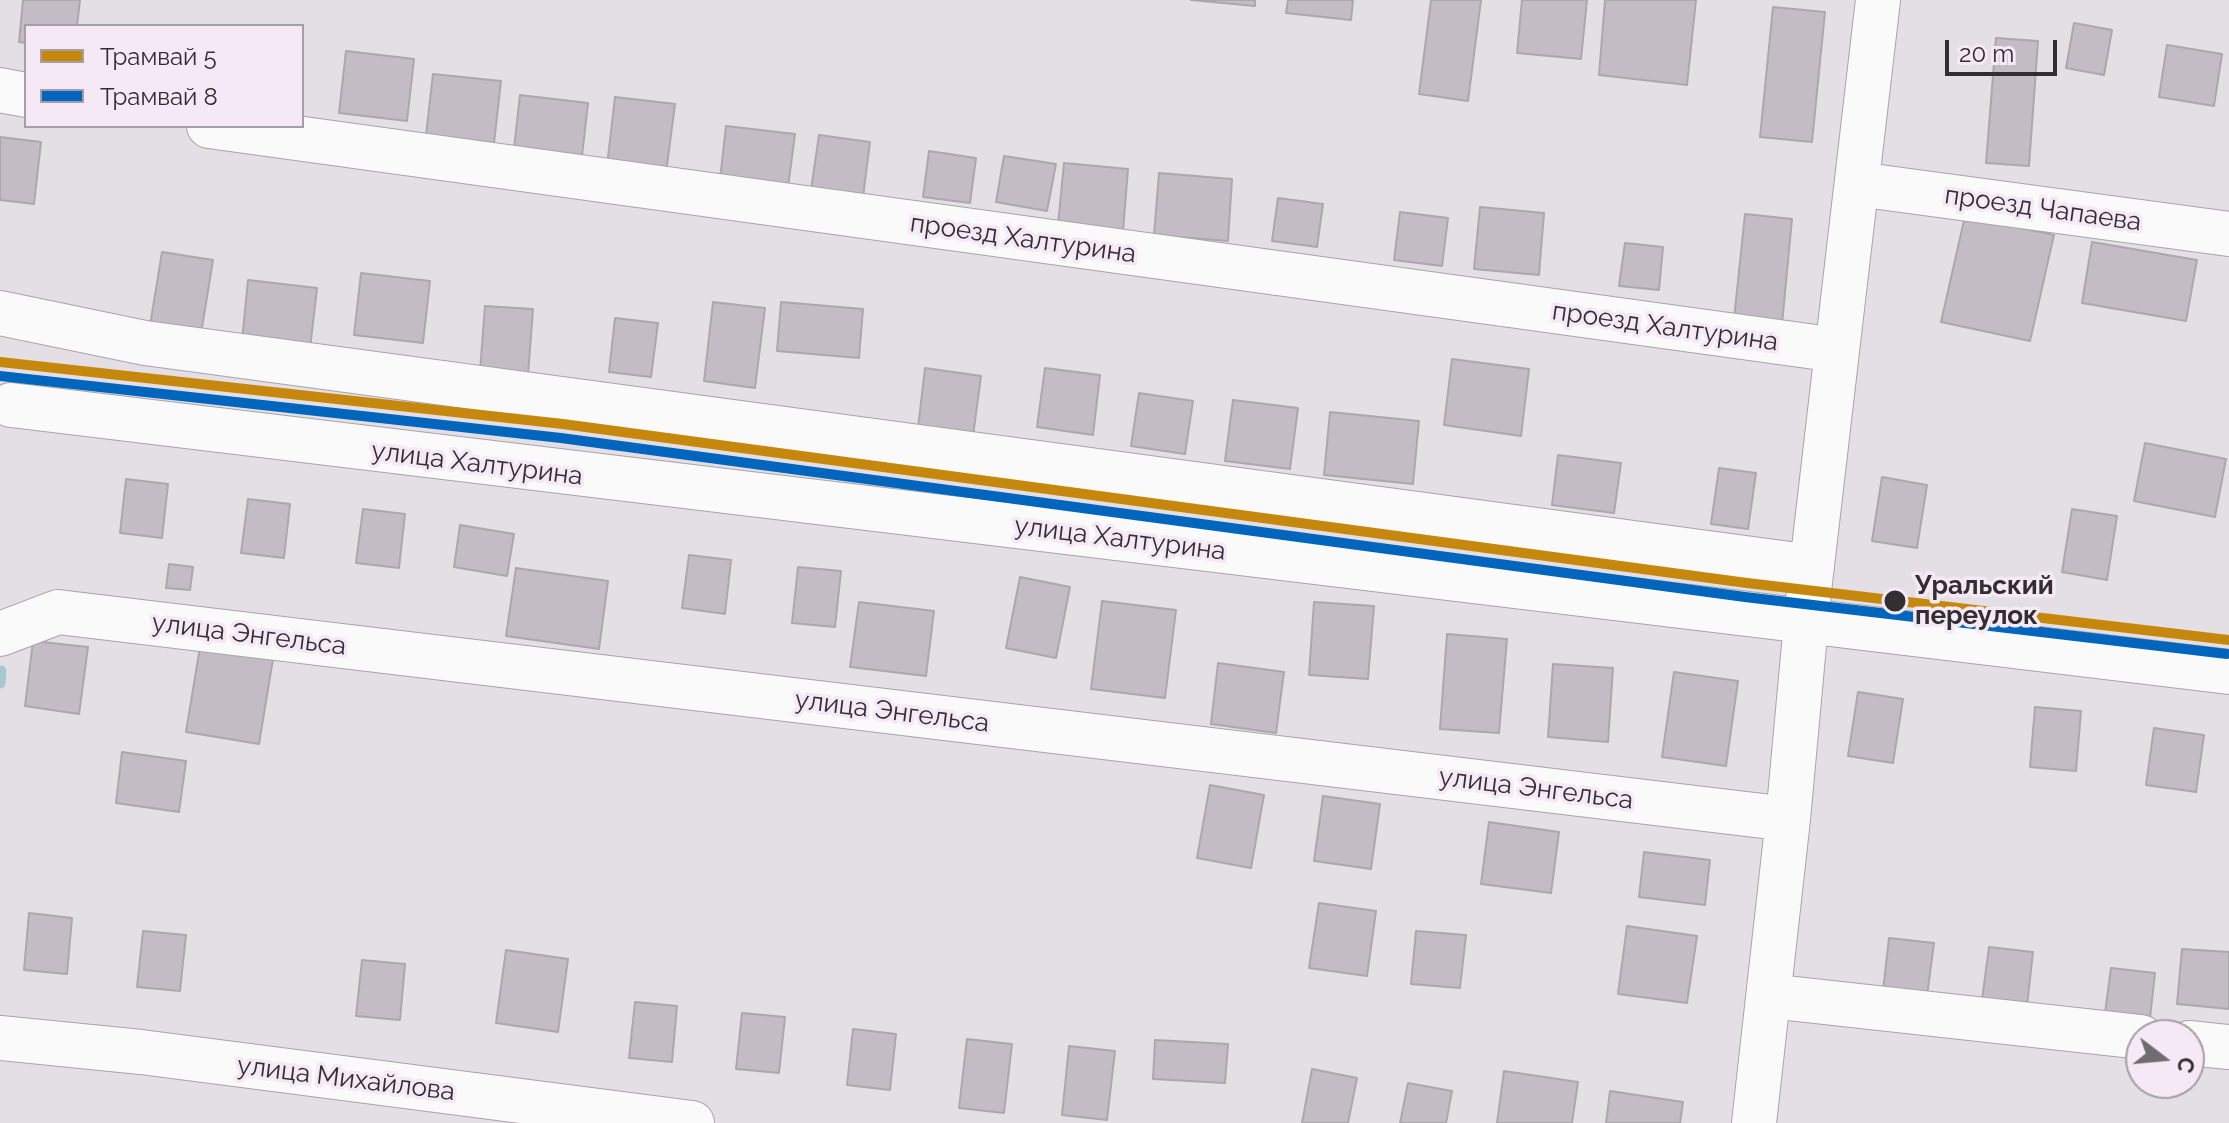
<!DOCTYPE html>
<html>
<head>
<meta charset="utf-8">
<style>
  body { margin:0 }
  #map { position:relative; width:2229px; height:1123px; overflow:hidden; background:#e4dfe4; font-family:Raleway,sans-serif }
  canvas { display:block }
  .legend { position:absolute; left:24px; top:24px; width:280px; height:104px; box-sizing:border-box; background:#f4e9f5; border:2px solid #a69ea7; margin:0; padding:10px 14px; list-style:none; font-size:24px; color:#322e32 }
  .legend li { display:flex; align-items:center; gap:16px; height:40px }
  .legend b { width:40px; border:2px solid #a69ea7 }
  .north { position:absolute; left:2125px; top:1019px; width:80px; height:80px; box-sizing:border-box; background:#f4e9f5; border:2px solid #a69ea7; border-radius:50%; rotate:106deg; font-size:22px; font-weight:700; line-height:32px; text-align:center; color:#322e32 }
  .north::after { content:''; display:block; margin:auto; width:28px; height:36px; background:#706c70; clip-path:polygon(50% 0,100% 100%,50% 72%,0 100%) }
  .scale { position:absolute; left:1945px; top:40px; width:112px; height:36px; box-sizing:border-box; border:4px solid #322e32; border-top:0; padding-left:10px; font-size:24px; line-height:28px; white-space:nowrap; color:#322e32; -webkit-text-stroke:6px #f4e9f5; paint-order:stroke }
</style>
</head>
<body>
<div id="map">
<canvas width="2229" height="1123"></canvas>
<ul class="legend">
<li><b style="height:10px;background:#c6880c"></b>Трамвай 5</li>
<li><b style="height:10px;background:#0065bd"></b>Трамвай 8</li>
</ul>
<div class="north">С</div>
<div class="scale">20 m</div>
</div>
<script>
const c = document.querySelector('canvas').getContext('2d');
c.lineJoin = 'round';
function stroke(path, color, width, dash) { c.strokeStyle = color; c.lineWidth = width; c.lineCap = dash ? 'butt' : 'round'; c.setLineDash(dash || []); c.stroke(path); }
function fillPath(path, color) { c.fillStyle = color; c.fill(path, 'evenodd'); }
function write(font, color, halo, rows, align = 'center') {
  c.font = font + ' Raleway,sans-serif'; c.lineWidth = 7; c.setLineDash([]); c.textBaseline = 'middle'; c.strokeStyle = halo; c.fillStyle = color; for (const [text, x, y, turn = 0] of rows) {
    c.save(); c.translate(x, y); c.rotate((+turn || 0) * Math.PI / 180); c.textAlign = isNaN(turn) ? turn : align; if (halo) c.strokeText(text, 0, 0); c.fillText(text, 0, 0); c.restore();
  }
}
const stream = new Path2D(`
  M0 683 1 671`);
const building = new Path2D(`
  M23 0H80L77 26H26V43L19 42Z
  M1191 0H1255V6Z
  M1288 0H1353L1351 20 1286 13Z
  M1431 0H1481L1468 101 1419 94Z
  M1522 0H1587L1581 59 1517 53Z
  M1605 0H1696L1687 85 1599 75Z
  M1773 7 1825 12 1812 142 1760 137Z
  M2074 23 2112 30 2104 75 2066 68Z
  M1996 38 2038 41 2029 166 1986 163Z
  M2167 45 2222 54 2214 106 2159 97Z
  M346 51 414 59 407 121 339 113Z
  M433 74 501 81 494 143 426 135Z
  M520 95 588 103 581 165 513 157Z
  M615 97 675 104 665 181 606 174Z
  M726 126 795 134 787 195 719 188Z
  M819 135 870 142 863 197 811 190Z
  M0 137 41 142 34 204 0 200Z
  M929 151 976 158 970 203 923 197Z
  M1004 156 1056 164 1047 211 996 202Z
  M1064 163 1128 169 1123 231 1058 225Z
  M1159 173 1232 179 1228 241 1154 235Z
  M1278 198 1323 204 1317 247 1272 241Z
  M1480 207 1544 213 1539 275 1474 269Z
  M1400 212 1448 218 1442 266 1394 260Z
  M1745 214 1792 219 1782 324 1734 319Z
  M1965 216 2054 235 2030 341 1941 322Z
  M2092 242 2197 260 2186 321 2082 303Z
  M1625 243 1663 247 1659 290 1619 286Z
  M162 252 213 260 200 340 149 332Z
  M361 273 430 281 423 343 354 335Z
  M248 280 317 288 310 349 242 341Z
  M713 302 765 308 755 388 704 381Z
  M781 302 863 309 859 358 777 351Z
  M485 306 533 309 528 375 480 371Z
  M615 318 658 323 651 377 609 372Z
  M1452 359 1529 369 1521 436 1444 425Z
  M925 368 981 376 973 436 918 428Z
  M1045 368 1100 375 1093 435 1037 427Z
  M1139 393 1193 401 1185 454 1131 446Z
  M1233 400 1298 408 1290 469 1225 461Z
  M1330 412 1419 421 1413 484 1324 475Z
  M2145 443 2226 459 2215 517 2134 501Z
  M1558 455 1621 463 1614 513 1552 505Z
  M1719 468 1756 473 1748 529 1711 524Z
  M1882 477 1927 485 1917 548 1872 541Z
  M126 479 168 484 162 538 120 533Z
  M248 499 290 504 284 558 241 553Z
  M363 509 405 514 399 568 356 563Z
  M2072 509 2117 516 2107 580 2062 572Z
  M460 525 514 534 507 576 454 567Z
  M689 555 731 560 725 614 682 608Z
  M169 564 193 567 190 590 166 588Z
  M798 567 841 571 835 627 792 623Z
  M516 568 608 581 599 649 506 636Z
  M1020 577 1070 587 1056 658 1006 648Z
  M1102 601 1176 610 1165 698 1091 689Z
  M859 602 934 611 926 676 850 667Z
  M1314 602 1374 606 1368 679 1309 675Z
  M1447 634 1507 639 1499 733 1440 729Z
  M33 641 88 647 79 714 25 706Z
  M200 647 273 659 259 744 186 732Z
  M1218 663 1284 672 1276 733 1211 724Z
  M1553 664 1613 668 1608 742 1548 737Z
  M1674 672 1738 681 1726 766 1662 757Z
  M1858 692 1903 699 1893 763 1848 756Z
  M2035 707 2081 711 2076 771 2030 767Z
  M2154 728 2204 735 2196 792 2146 785Z
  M122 752 186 761 179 812 116 803Z
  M1210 785 1264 795 1251 868 1197 858Z
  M1323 796 1380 804 1371 869 1314 861Z
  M1489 822 1559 832 1551 893 1481 884Z
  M1644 852 1710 860 1705 905 1639 897Z
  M1319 903 1376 911 1367 976 1309 968Z
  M29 913 72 918 67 974 24 970Z
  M1627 926 1697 936 1687 1003 1618 994Z
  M143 931 186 935 180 991 137 987Z
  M1416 931 1466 935 1460 988 1411 984Z
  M1889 938 1934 943 1927 996 1883 991Z
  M1989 947 2033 952 2027 1006 1982 1000Z
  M2182 949 2229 952V1009L2177 1004Z
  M506 950 568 959 558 1032 496 1023Z
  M362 960 405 964 400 1020 356 1016Z
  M2111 968 2155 973 2149 1027 2104 1021Z
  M635 1002 677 1006 672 1062 629 1058Z
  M742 1013 785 1017 779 1073 736 1069Z
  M853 1029 896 1034 890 1090 847 1085Z
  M967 1039 1012 1044 1004 1113 959 1108Z
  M1155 1040 1228 1044 1225 1083 1153 1079Z
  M1069 1046 1115 1051 1107 1120 1062 1115Z
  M1312 1069 1357 1078 1348 1123H1302Z
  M1504 1071 1578 1082 1572 1123H1497Z
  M1408 1083 1452 1091 1446 1123H1400Z
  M1610 1091 1683 1102 1680 1123H1606Z`);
const minor = new Path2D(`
  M0 90 26 95
  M209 126 1837 350
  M1857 184 2229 234
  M0 313 145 343 1812 567
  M11 405C750 499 1490 579 2229 672
  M0 634 58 612 1788 819
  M1769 996 2141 1037
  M0 1038 141 1052 692 1123
  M2189 1043 2229 1047
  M1754 1123 1788 819 1809 591 1878 0`);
const tram1 = new Path2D(`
  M0 362 563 424 1747 583 2229 640`);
const tram2 = new Path2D(`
  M0 376 561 438 1745 597 2227 654`);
const markers = [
  [1895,601,12,"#322e32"]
];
const streetNames = [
  ["проезд Чапаева",2043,209,8],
  ["проезд Халтурина",1023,239,8],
  ["проезд Халтурина",1665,327,8],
  ["улица Халтурина",477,464,7],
  ["улица Халтурина",1120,539,7],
  ["улица Энгельса",249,635,7],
  ["улица Энгельса",892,712,7],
  ["улица Энгельса",1536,789,7],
  ["улица Михайлова",346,1079,7]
];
const stopNames = [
  ["Уральский",1915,586],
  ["переулок",1915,616]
];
stroke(stream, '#a7c8cf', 11);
fillPath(building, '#c4bcc5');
stroke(building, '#aca7ac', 2);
stroke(minor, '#a8a4a8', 46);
stroke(minor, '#fbfafb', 44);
stroke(tram1, '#c6880c', 10);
stroke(tram2, '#0065bd', 10);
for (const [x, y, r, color] of markers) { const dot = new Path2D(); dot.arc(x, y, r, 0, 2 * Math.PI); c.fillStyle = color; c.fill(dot); stroke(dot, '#f4e9f5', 3); }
write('26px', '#322e32', '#f4e9f5', streetNames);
write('bold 26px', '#322e32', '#f4e9f5', stopNames, 'left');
</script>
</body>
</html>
